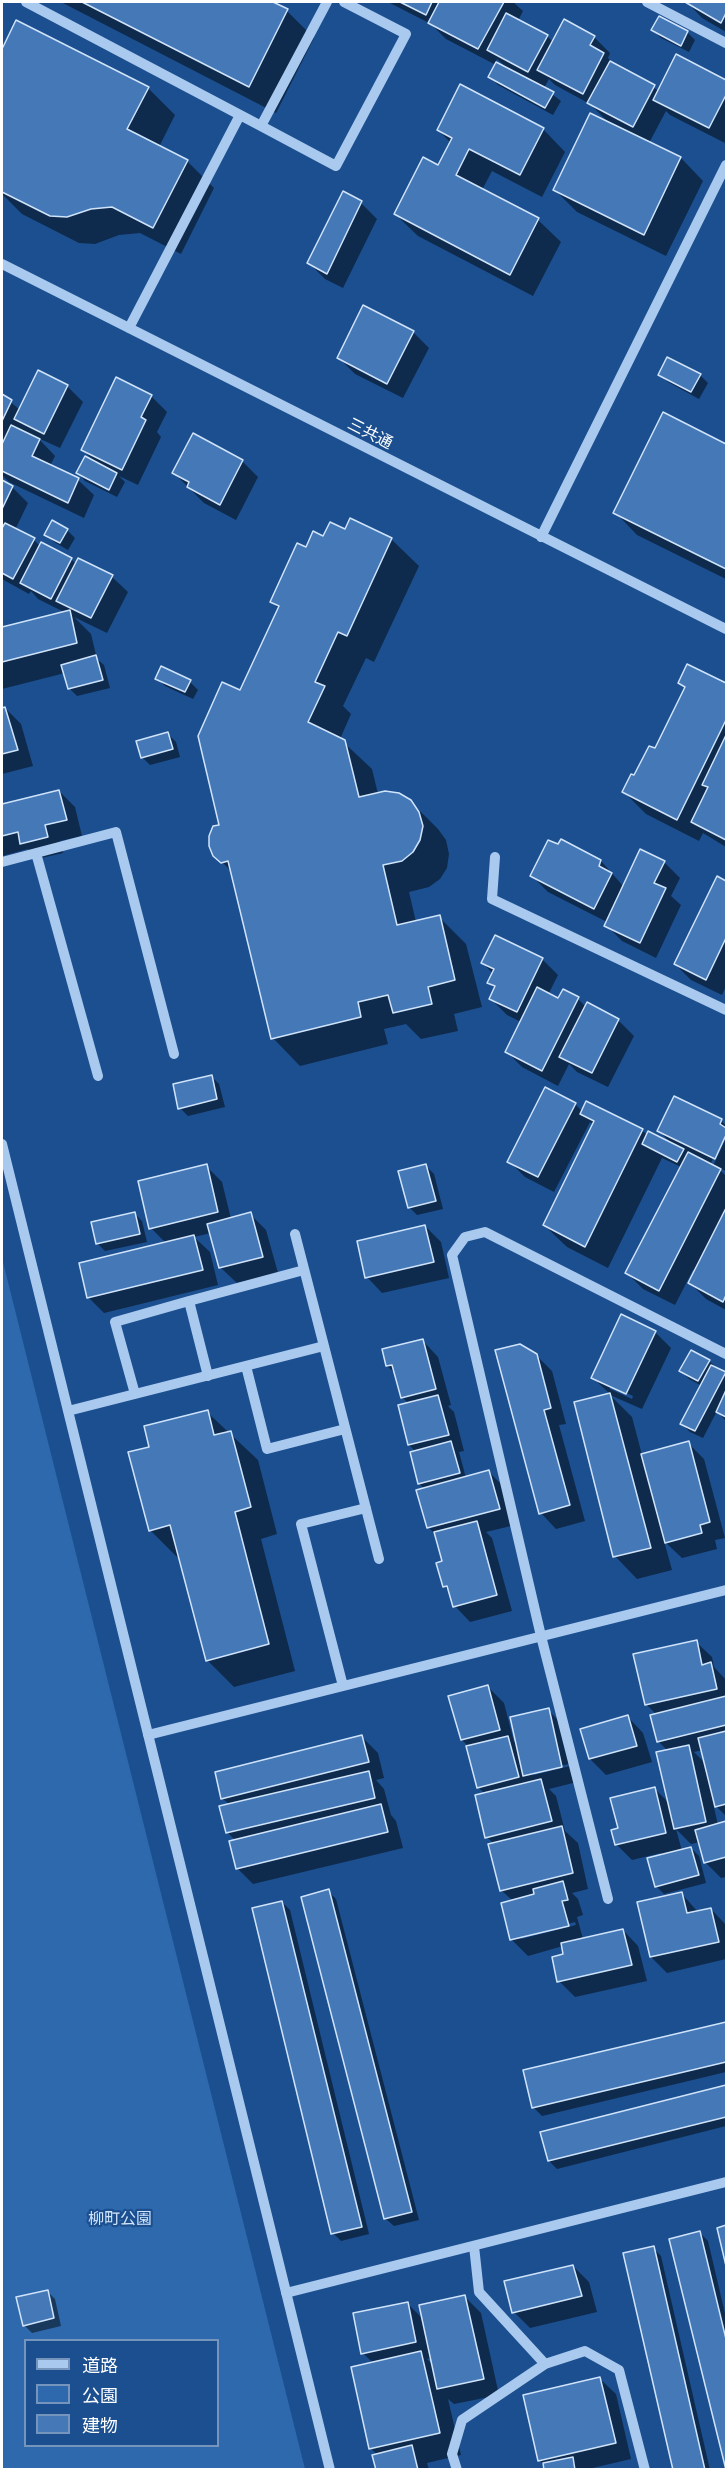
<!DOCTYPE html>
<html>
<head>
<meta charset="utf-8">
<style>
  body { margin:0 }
  #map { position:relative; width:728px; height:2471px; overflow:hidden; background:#1b4f8f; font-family:"IBM Plex Sans","Noto Sans JP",sans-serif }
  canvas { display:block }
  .frame { position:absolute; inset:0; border:3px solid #fff; pointer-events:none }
  .legend { position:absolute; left:24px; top:2339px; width:195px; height:108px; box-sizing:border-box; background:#1b4f8f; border:2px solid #7695bc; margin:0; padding:8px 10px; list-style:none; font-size:18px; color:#fff }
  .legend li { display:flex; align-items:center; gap:12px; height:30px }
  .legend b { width:30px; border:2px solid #7695bc }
</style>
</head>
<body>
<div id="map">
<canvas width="728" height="2471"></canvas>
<div class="frame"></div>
<ul class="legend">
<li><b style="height:8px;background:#a9c9ee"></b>道路</li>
<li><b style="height:16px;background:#2e69ad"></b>公園</li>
<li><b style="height:16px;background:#4478b7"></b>建物</li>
</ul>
</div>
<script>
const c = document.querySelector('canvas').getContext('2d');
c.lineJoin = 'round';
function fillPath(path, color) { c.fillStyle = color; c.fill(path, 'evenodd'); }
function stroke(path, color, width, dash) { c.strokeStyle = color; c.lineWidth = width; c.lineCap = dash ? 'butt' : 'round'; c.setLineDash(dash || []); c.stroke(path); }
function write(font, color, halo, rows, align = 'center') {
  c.font = font + ' "IBM Plex Sans","Noto Sans JP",sans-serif'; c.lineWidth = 4.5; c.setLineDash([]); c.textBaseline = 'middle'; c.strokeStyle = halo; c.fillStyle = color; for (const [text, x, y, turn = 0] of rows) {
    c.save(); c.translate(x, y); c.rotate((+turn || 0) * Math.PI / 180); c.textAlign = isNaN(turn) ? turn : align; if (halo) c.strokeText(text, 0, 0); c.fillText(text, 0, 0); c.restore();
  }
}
const green = new Path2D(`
  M2 1258 305 2469H2ZM26 2340H218V2446H26Z`);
const shadow = new Path2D(`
  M61 2H269L287 11 314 38 276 113Z
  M388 2H513L523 11 518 21 547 36 553 42 565 21 594 37 610 53 608 58 614 64 659 91 677 56 726 82 725 143 670 115 666 111 649 143 681 158 703 181 666 256 577 212 555 190 609 123 590 104 555 85 549 79 544 88 561 101 553 115 498 85 490 77 496 65 446 39 431 24ZM497 59 506 67V68L495 63Z
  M687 2H726V32L702 18Z
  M17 22 148 88 175 115 159 147 187 161 214 188 181 254 140 233 119 235 95 244 79 243 22 214 2 194V52Z
  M653 30 687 32 695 40 689 52 661 38Z
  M543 129 565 152 542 197 492 171 482 190 538 220 561 242 533 296 418 236 395 214 439 167 451 143 438 130Z
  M343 193 361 203 377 219 343 288 325 279 309 263Z
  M413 332 429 348 403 398 355 374 339 358Z
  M660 375H700L708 383 699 399 668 382Z
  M67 386 83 402 60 448 38 438 55 456 50 466 78 480 94 495 84 518 9 482 2 475V395L20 410Z
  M151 396 167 412 157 432 161 437 138 485 119 476 125 482 117 497 85 481 78 473 96 463 83 450Z
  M664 414 726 446V579L637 535 615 512Z
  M242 461 258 477 236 520 204 503 174 473Z
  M2 482 12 487 28 503 15 530 34 540 40 546 71 559 77 565 79 560 112 577 128 592 107 633 74 617 91 634 97 659 104 665 110 688 77 696 69 688 65 673 2 689V629L66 613 38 599 31 591 29 594 2 579Z
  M67 530 75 538 68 550 54 542 46 534Z
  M346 531 391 539 419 566 374 662 366 658 343 706 351 714 340 739 372 769 378 794 410 801 438 829 446 840 449 854 447 868 440 879 429 887 409 892 416 922 439 917 466 944 482 1007 454 1014 458 1031 421 1039 406 1024 384 1029 388 1044 300 1066 273 1038 233 873 215 855 221 826 241 692 279 609 271 601 306 549 324 538Z
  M688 666 726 685V847L703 833 699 841 646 814 624 792 655 750 686 689 679 683Z
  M157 678 190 682 198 690 193 699 165 686Z
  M5 708 21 724 33 766 2 774V709Z
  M168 734 176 742 180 757 150 765 142 757Z
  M59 791 75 807 82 836 60 841 63 853 37 859 28 849 2 856V805Z
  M601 861 624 887 664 862 680 878 671 896 681 905 656 958 622 941 606 925 607 922 548 892 532 876Z
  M717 878 726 883V986L722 995 691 980 675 964Z
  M542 959 558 975 548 995 559 1000 578 999 586 1007 618 1020 634 1036 608 1087 577 1072 569 1064 558 1086 522 1067 506 1051 521 1022 507 1015 491 999 496 989 489 982 493 974 483 963Z
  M211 1076 219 1084 225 1107 188 1116 180 1108Z
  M587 1103 642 1130 648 1136 673 1145 659 1131 721 1120 726 1126V1131L710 1165 713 1166 726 1138V1171L718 1168 726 1176V1310L706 1299 690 1283 696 1271 693 1270 675 1305 643 1289 627 1273 681 1167 662 1158 608 1268 567 1247 544 1225 594 1125 590 1122 554 1192 525 1177 509 1161 575 1104 583 1112Z
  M206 1166 222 1182 231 1219 250 1214 266 1230 278 1273 237 1283 221 1268 211 1233 194 1237 210 1252 218 1285 104 1313 88 1297 166 1243 151 1228Z
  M426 1166 434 1174 443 1209 417 1215 409 1207Z
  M134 1213 142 1221 147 1242 105 1251 97 1243Z
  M425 1226 441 1242 449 1278 382 1293 367 1277Z
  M655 1332 671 1348 642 1409 610 1395 632 1417 642 1455 688 1443 704 1459 725 1538 715 1540 717 1549 682 1558 664 1541 672 1570 637 1579 615 1556 610 1394 593 1378ZM610 1385 633 1396 632 1399 610 1389Z
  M423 1341 438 1357 451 1405 448 1406 454 1412 464 1451 459 1452 466 1478 489 1472 505 1488 515 1525 486 1532 492 1538 512 1611 470 1622 455 1606 451 1593 444 1586V1562L436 1535 428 1527 424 1489 419 1483 416 1452 409 1445V1404L402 1397 397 1375 387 1366Z
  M536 1355 552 1371 566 1424 559 1425 585 1521 556 1529 541 1513Z
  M709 1361 726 1375V1421L717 1411 703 1438 690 1432 682 1424 702 1386 689 1379 681 1371Z
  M207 1412 258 1460 277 1534 261 1539 295 1671 234 1687 207 1660 180 1556 177 1557 150 1530 151 1448Z
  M696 1642 712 1657 714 1667 726 1680V1816L713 1803 718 1825 726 1823V1877L721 1878 705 1862 700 1842 691 1844 676 1829 682 1851 691 1848 699 1856 706 1883 664 1894 656 1886 661 1853 632 1860 616 1844 620 1829 655 1789 670 1804 668 1751 658 1741 657 1715 646 1704ZM703 1750 706 1764 694 1752Z
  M488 1687 504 1703 514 1742 548 1710 564 1726 577 1782 549 1789 556 1796 565 1831 578 1843 588 1889 572 1893 578 1899 583 1915 577 1917 583 1939 623 1930 638 1946 647 1981 575 1997 559 1981 565 1955 563 1946 528 1956 512 1940 503 1904 513 1901 501 1890 494 1844 487 1837 485 1794 478 1787 468 1746 462 1740ZM569 1764 570 1766 534 1775V1772ZM575 1922 576 1925 521 1939V1936Z
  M628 1717 643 1733 652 1762 606 1775 590 1759Z
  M362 1737 378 1753 384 1778 376 1780 384 1789 391 1815 396 1821 403 1848 253 1884 237 1868 236 1841 228 1833 230 1805 222 1798Z
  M328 1891 336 1899 419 2220 394 2226 386 2219Z
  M681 1893 698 1912 711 1909 726 1925V1959L667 1973 651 1957Z
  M282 1902 290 1910 369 2234 341 2241 333 2233Z
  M726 2023V2072L542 2116 534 2108 525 2071Z
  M726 2087V2126L557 2169 549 2161 542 2133Z
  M700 2233 708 2241 726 2318V2470L671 2240Z
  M653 2248 661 2256 710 2470H674Z
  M573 2266 589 2282 597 2312 530 2328 514 2312Z
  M47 2291 55 2299 61 2326 32 2333 24 2325Z
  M465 2297 481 2313 499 2395 454 2404 448 2399 461 2455 427 2463 429 2470H377V2455L371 2448 373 2363 363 2353 407 2303 424 2320ZM432 2358 433 2365 427 2359Z
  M600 2379 616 2394 631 2459 584 2470H546L540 2460Z`);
const building = new Path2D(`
  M82 2H273L288 9 249 87Z
  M400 2H432L426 15Z
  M439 2H504L478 49 428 23Z
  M685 2H726V13L721 23Z
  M506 13 548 35 528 72 487 50Z
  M659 16 688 31 681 46 651 30Z
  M564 19 595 36 590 45 604 53 583 94 537 70Z
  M16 20 149 87 127 129 188 160 153 228 112 207 91 209 67 217 50 216 2 192V49Z
  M676 54 726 80V95L709 128 653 100Z
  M610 61 655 85 633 127 587 103Z
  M496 62 554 92 545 108 488 77Z
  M460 84 544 128 520 175 469 149 456 175 539 218 510 275 394 214 423 157 438 165 452 138 437 130Z
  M590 113 681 157 644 235 553 190Z
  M343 191 362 201 327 274 307 263Z
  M363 305 414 331 387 384 337 358Z
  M667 357 701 374 691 392 658 375Z
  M38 370 68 385 44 434 14 419Z
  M116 377 152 395 141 417 146 420 122 470 81 450Z
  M2 394 12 400 2 421Z
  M663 412 726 444V569L613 513Z
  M11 425 40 439 32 456 79 478 68 503 2 471V444Z
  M193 433 243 460 220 505 187 487 189 482 172 473Z
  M85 456 117 473 109 490 76 473Z
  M2 480 13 486 2 509Z
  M350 518 392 538 347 636 338 632 315 682 325 686 308 722 345 740 359 797 385 791 399 793 411 800 419 812 423 826 420 840 413 852 402 861 383 865 397 925 440 915 455 980 428 987 432 1004 393 1013 388 995 358 1002 361 1017 271 1039 228 861 221 863 213 856 209 846V836L213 826 219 825 198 736 222 682 240 690 279 606 270 602 297 543 306 547 313 531 323 536 330 522 345 529Z
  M52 520 68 529 60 543 44 535Z
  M5 523 35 538 13 579 2 573V528Z
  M41 542 72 558 51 599 20 583Z
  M78 558 113 575 91 618 56 601Z
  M70 610 77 643 2 662V627Z
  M96 655 103 680 68 689 61 665Z
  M687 664 726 683V720L677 820 622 792 631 774 634 775 649 746 655 748 685 687 678 683Z
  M161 666 191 680 185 692 155 679Z
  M5 707 18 750 2 754V708Z
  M168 732 173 749 141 758 136 741Z
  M726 735V840L691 822 708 787 702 785Z
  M59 790 67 820 45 825 48 837 20 844 18 832 2 836V804Z
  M561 839 601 860 599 866 612 873 594 909 530 876 548 840 558 844Z
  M640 849 665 861 654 883 666 888 640 943 604 926Z
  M717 876 726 881V938L706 980 674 964Z
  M495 935 543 958 517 1012 489 999 495 986 487 983 494 969 481 963Z
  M537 987 558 998 563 989 579 997 542 1071 505 1052Z
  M587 1002 619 1019 592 1073 559 1057Z
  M212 1075 217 1099 178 1109 173 1084Z
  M545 1087 576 1103 538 1177 507 1162Z
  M674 1096 722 1119 720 1124 726 1128V1135L715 1159 657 1131Z
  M586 1101 643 1129 585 1247 543 1225 594 1121 580 1114Z
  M648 1131 684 1149 677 1162 642 1144Z
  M688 1152 721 1169 659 1291 625 1273Z
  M207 1164 218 1212 149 1229 138 1181Z
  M426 1164 436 1201 408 1208 398 1171Z
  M726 1208V1295L723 1302 688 1283Z
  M135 1212 140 1234 96 1244 91 1222Z
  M251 1212 263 1257 219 1268 207 1224Z
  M425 1225 434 1262 365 1278 357 1241Z
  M194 1235 203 1270 87 1298 79 1263Z
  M621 1314 656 1331 626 1394 591 1378Z
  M423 1339 436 1389 401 1398 392 1365 386 1366 382 1349Z
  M520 1344 537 1354 551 1408 544 1410 570 1505 539 1514 495 1350Z
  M691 1350 710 1360 698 1381 679 1371Z
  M711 1365 726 1372 695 1431 680 1424Z
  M726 1390V1417L716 1412Z
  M610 1393 651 1548 613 1557 574 1402Z
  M438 1395 449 1435 408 1445 398 1405Z
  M208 1410 214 1435 231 1431 251 1507 235 1512 269 1644 206 1661 170 1525 149 1531 128 1452 149 1447 144 1426Z
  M451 1441 460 1473 418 1484 410 1452Z
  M689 1441 710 1522 700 1525 702 1533 665 1543 641 1454Z
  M489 1470 500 1509 427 1528 416 1490Z
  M477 1521 497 1595 453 1607 447 1586 443 1587 436 1563 442 1561 434 1532Z
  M697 1640 702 1665 711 1662 717 1689 645 1705 633 1654Z
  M488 1685 500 1730 461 1740 448 1696Z
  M726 1696V1725L657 1742 650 1715Z
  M549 1708 562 1767 523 1776 510 1717Z
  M628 1715 637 1746 589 1759 580 1729Z
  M726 1731V1804L715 1807 698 1738Z
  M362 1735 369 1762 221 1799 215 1772Z
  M508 1736 519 1777 477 1788 466 1746Z
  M689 1745 706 1822 674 1829 656 1752Z
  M369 1771 375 1798 226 1833 219 1806Z
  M541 1779 552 1821 485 1838 475 1795Z
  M655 1787 666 1833 615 1845 611 1830 618 1828 610 1798Z
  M381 1804 388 1832 236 1869 229 1841Z
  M726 1821V1857L704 1863 695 1830Z
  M562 1826 573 1873 500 1891 488 1844Z
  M691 1847 699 1875 655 1887 647 1858Z
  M563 1881 568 1900 562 1901 569 1926 510 1940 501 1903 534 1894 533 1889Z
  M329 1889 412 2212 384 2219 301 1897Z
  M682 1892 687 1913 711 1908 719 1942 650 1957 637 1902Z
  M282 1901 362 2227 331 2234 252 1908Z
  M623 1929 632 1965 557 1982 552 1957 563 1954 561 1943Z
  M726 2022V2062L532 2108 523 2070Z
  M726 2085V2117L548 2161 540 2132Z
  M726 2225V2266L717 2228Z
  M700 2231 726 2339V2470L669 2239Z
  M654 2246 705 2470H673L623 2253Z
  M573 2265 582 2296 512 2313 504 2281Z
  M48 2290 54 2318 23 2326 16 2297Z
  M465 2295 484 2379 437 2389 419 2305Z
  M408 2302 416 2342 361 2354 353 2313Z
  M421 2351 440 2433 369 2449 351 2367Z
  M600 2377 616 2443 538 2461 523 2395Z
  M412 2445 418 2470H376L372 2455Z
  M573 2457 575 2470H544L543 2463Z`);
const minor = new Path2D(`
  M26 2 261 126 327 2
  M647 2 726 43
  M261 126 336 166 406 34 344 2
  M2 264 726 629
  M129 328 240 115
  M541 537 726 165
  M36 853 98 1076
  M495 857 492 899 726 1010
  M2 862 116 832 174 1054
  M2 1144 330 2470
  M295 1234 324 1346
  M246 1366 267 1449 345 1429
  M208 1376 189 1301 304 1270
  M135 1394 115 1322 189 1301
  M68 1411 324 1346 379 1559
  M343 1686 301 1524 366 1508
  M148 1735 726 1590
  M608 1899 541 1636 452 1255 465 1237 485 1232 726 1354
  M474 2246 479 2292 545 2364
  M286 2293 726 2182
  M457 2470 452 2454 462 2420 545 2364 585 2351 619 2370 645 2470`);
const streetNames = [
  ["三共通",370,434,27]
];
const parkNames = [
  ["柳町公園",120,2219]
];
fillPath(green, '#2e69ad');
fillPath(shadow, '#0007');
fillPath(building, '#4478b7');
stroke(building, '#cfe3fa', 1.5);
stroke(minor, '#a9c9ee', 10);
write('16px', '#fff', '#1b4f8f', streetNames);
write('16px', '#cfe3fa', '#1b4f8f', parkNames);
</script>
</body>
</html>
